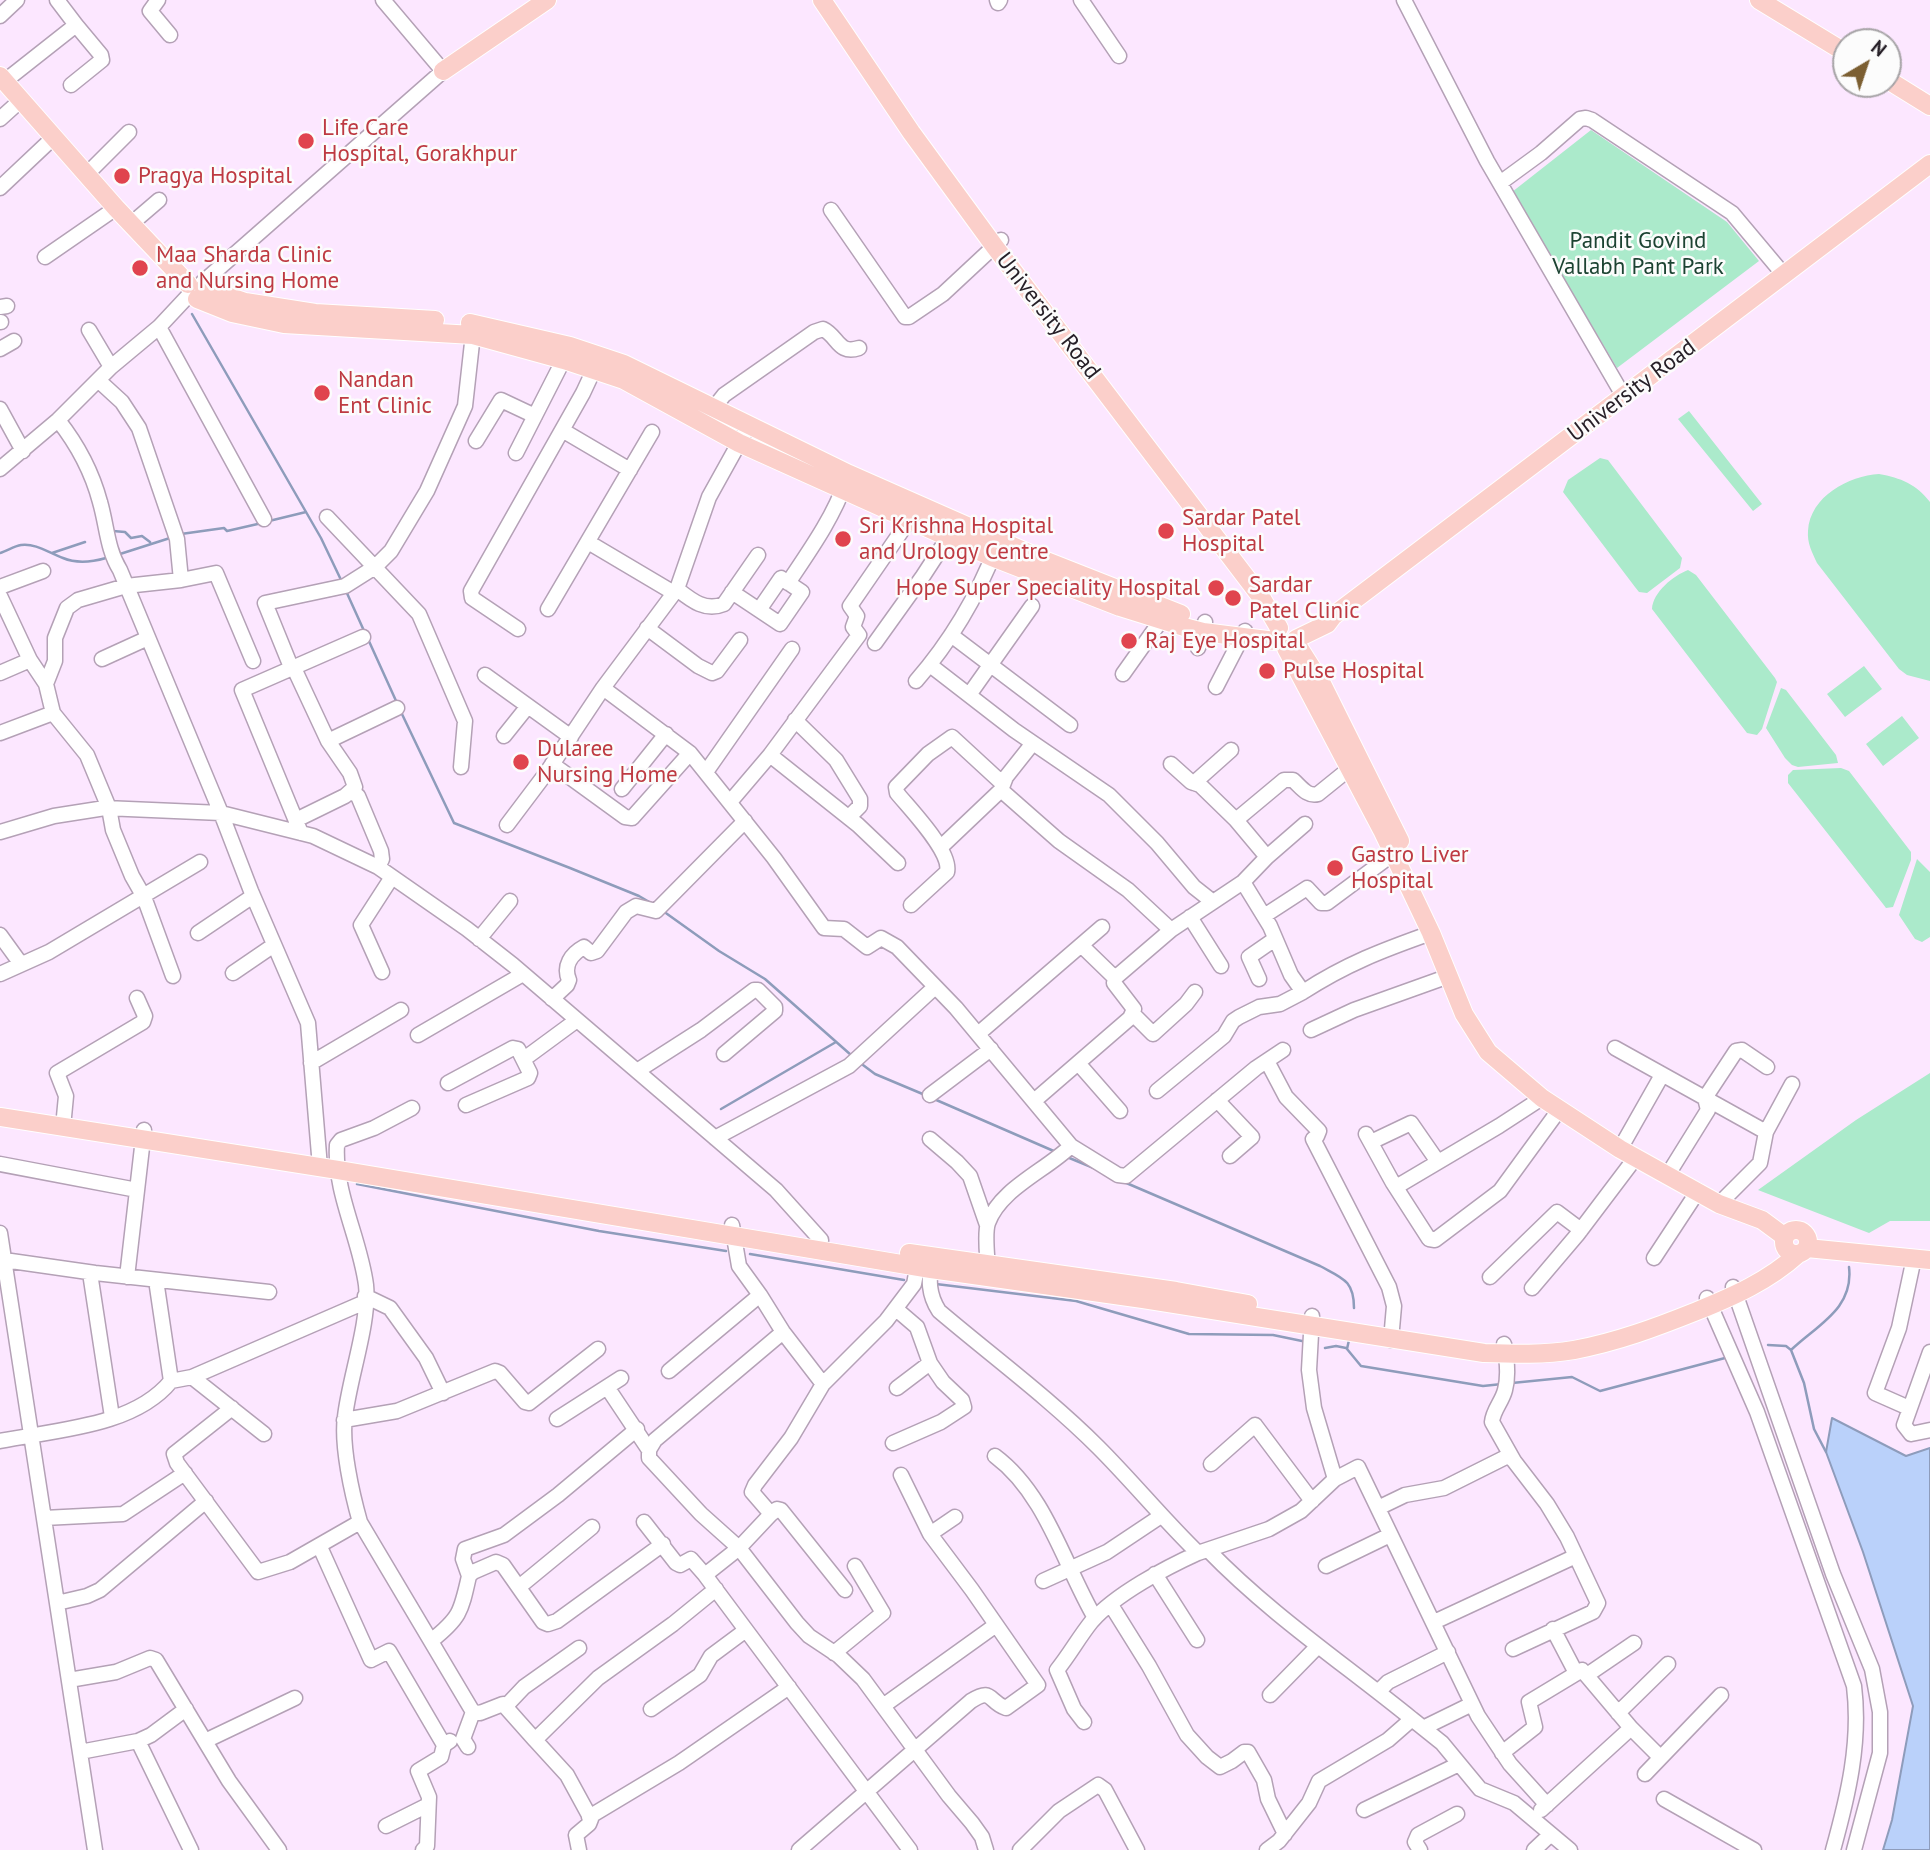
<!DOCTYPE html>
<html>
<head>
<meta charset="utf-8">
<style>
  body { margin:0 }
  #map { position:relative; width:1930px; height:1850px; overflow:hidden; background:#fce7ff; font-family:"PT Sans",sans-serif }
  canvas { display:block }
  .north { position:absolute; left:1832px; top:28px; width:70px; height:70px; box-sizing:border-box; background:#fcfcfc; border:2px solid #a7a4a7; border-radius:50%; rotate:39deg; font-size:19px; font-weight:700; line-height:28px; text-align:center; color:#272028 }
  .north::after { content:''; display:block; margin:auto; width:24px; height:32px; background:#7c5f32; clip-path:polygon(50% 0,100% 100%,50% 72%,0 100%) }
</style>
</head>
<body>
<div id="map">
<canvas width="1930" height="1850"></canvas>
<div class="north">N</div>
</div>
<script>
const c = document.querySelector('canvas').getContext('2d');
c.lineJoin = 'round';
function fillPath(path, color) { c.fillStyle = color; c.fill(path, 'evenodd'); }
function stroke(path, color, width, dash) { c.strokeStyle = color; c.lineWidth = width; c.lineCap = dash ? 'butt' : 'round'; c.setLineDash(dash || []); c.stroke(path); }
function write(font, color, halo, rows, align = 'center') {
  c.font = font + ' "PT Sans",sans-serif'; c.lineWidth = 5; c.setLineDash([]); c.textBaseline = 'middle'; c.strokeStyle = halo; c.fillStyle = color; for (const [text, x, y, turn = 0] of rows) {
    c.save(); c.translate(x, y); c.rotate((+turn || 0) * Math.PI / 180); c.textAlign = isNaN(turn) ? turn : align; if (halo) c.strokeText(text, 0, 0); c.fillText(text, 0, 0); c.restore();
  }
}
const green = new Path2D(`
  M1591 130 1727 222 1759 261 1617 368 1512 192Z
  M1689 411 1762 504 1753 511 1678 419Z
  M1600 458 1608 460 1611 464 1682 558 1680 568 1647 593 1639 592 1635 587 1563 492 1568 480Z
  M1879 474C1901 478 1916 484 1930 502V681L1907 675 1899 669 1817 563C1812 552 1807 543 1808 531 1810 496 1849 476 1879 474Z
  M1688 570 1696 575 1775 678 1777 682 1762 729 1757 735 1747 733 1652 609C1653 592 1673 576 1688 570Z
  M1864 666 1882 689 1845 717 1827 694Z
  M1781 688 1786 690 1836 755 1838 763 1798 767 1792 765 1785 758 1766 728Z
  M1902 716 1919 738 1883 766 1866 744Z
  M1841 768 1849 771 1911 852V860L1893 907 1886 908 1883 904 1788 783V775L1793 770Z
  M1917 859 1930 872V937L1922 942 1915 939 1899 915Z
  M1930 1073V1221H1890L1869 1233 1758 1190 1856 1120Z`);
const water = new Path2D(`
  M1832 1418 1906 1456 1930 1448V1850H1883L1892 1820 1913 1706 1863 1552 1826 1452Z`);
const stream = new Path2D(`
  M192 314 321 538 342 582
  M269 521 306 512
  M113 531 125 532 131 538 142 536 150 542
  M181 534 224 528 227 531 262 523
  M0 553C7 551 14 546 21 545 36 543 49 553 63 558 77 564 92 562 106 558
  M52 553 85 542
  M120 554 170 538
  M346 591 365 633
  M368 639 397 703
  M401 712 454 823 570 868 639 896 651 903
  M663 911 719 951 765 979 851 1055
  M859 1062 875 1074 925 1095
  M934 1099 1056 1152
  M721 1109 836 1042
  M1067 1157 1096 1169
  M1124 1182 1320 1266C1342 1278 1354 1280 1354 1308
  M357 1184 599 1231 726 1251
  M750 1254 904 1280
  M936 1284 1076 1301 1189 1334 1273 1335 1302 1341
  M1349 1340 1347 1349 1361 1366 1483 1386 1502 1384
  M1768 1345 1786 1346 1791 1350 1804 1383 1814 1429 1826 1452
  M1325 1348 1336 1346 1346 1348
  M1791 1350C1817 1325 1854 1309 1849 1267
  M1512 1383 1572 1377 1600 1391 1725 1358`);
const minor = new Path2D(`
  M57 0 76 25
  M158 0 150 11 170 35
  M997 0 998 3 1000 0
  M1081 0 1119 56
  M1404 0 1487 161 1624 397
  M0 16 17 0
  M5 81 76 25 101 55 102 60 71 85
  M0 119 21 100
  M87 174 129 132
  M1500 183 1541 153 1580 119 1586 118 1592 120 1732 213 1784 275
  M0 188 54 137
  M831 210 905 317H909L943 294 1001 240
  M131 224 159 200
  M45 257 116 208
  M202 283 443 71 383 0
  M0 307 7 306
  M0 322H1
  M159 327 264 519
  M89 330 111 367
  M0 349 14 341
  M98 380 122 402 139 428 177 539 181 580
  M0 409 23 451
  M713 409 724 395 814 332 823 329C838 336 838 355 859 348
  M58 420C77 444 92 472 100 502 107 526 107 549 120 570L221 813 251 891 308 1023 320 1167
  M562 430 630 470
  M476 441 501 400 535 416
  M516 453 568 351
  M0 469 58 420 111 367 159 327 188 296
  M327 517 419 614 465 721 461 767
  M588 542 674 593
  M781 578 802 592 780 624 759 610Z
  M788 583C810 550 833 518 846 481
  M0 587 43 571
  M677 589C691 600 705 612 724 604L758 555
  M732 592 759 610
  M0 596 30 660 46 684 53 713
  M548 609 652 432
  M647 628 698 666 712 673 717 671 740 640
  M518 629 472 598 471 591 583 393 597 363
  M951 635 1070 725
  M875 643 923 576 953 530
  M1198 648 1205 622
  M102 659 148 638
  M930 665 1014 730 1109 795 1157 843 1194 887 1213 902
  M293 666 328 741 350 773 355 787 345 796 296 820
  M291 667 265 603 345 586 375 567 391 551 427 491 465 406 474 325
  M0 673 30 660
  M1123 674 1167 612
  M485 675 571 737
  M916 681C950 642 977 597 996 548
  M46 684 55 661V638L67 608 78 600 126 586 181 580 216 573 253 661
  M1216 687 1245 631
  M603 688 690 753 774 858 824 928 844 929 867 947 881 938 897 947 956 1008 1071 1146C1045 1171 1000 1189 988 1223 984 1234 988 1260 988 1272
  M969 695 1032 606
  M795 720 836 760 860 799V806L849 817
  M0 733 53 713 87 755 109 808 113 830 132 876 144 897 173 976
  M504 736 528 706
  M328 741 397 708
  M770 755 858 825 898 863
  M552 764 625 817 632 818 690 753
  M1171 764 1191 782 1200 785 1236 820 1267 857
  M706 772 792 649
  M1194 783 1231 750
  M622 789 666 734
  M1001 790 1006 777 1033 743
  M351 792 358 796 381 851 382 859 378 867
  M730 802 770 755 859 635 853 627 857 616 850 606 914 513
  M1236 820 1284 780H1293C1301 787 1307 797 1318 794L1349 769
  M507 825 547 772 603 688 677 589 709 497 744 434
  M0 832 54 816 105 808 221 813 313 836 378 867 467 929 513 965 776 1190 821 1240 820 1249
  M301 833 242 690 363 637
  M941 847 1001 790 1059 841 1128 890 1171 930
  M1243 882 1270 926 1291 975 1303 992C1346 964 1383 950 1431 933
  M911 905 947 872C952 852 910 809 897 793L896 787 928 754 952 737 1003 784
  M1264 916 1307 888 1321 903H1327L1393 854
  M1190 917 1221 966
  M198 933 253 896
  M0 935 21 964
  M479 939 510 901
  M382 972 361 925 392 877
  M233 973 274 945
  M0 974 49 952 200 862
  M1115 978 1171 930 1243 882 1267 857 1305 824
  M1259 979 1249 957 1275 939
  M552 999 567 985 569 980C563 966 571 954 584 947L591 953 597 951 626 912 636 906 656 911 745 821
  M1133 1014 1153 1034 1186 1004 1195 992
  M1311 1030 1354 1010 1449 976
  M978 1034 1102 927
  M418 1035 523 974
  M1615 1048 1766 1132
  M524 1059 577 1020
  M1267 1061 1286 1097 1319 1131 1317 1136 1313 1139 1389 1287 1394 1306 1391 1340
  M311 1063 401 1010
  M1078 1063 1120 1111
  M637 1071 701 1030 754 990H758L775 1007V1011L724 1054
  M448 1083 513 1048 518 1049 530 1073 528 1078 466 1105
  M1157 1091 1224 1036 1233 1021 1239 1017 1259 1007 1280 1004 1303 992
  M930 1095 991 1049
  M1217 1100 1252 1137 1230 1156
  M1034 1101 1130 1018 1134 1009 1114 983 1115 978 1082 946
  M412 1108 374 1128 341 1140 337 1145C334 1193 360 1238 366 1285 370 1322 349 1379 345 1417 341 1445 352 1494 360 1522L473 1712 463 1739 468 1747
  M63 1127 66 1096 57 1073 143 1022 145 1016 137 998
  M1366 1134 1393 1183 1429 1239 1435 1240 1500 1191 1559 1110
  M715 1138 849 1066 935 987
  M930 1139 957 1162 970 1176 987 1225
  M1371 1142 1411 1123 1438 1162
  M1071 1146 1118 1175 1126 1176 1256 1068 1283 1050
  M1620 1149 1662 1075
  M0 1164 137 1190
  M1667 1176 1708 1110 1705 1098 1736 1051 1742 1050 1767 1067
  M1396 1187 1499 1126 1542 1098
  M1719 1204 1760 1163 1766 1132 1792 1084
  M0 1233 95 1850
  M1654 1258 1698 1191
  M4 1260 95 1273 269 1292
  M931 1261C929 1280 928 1294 939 1311 992 1356 1049 1398 1098 1447 1133 1482 1163 1519 1198 1553L1269 1529 1301 1511 1335 1479 1314 1408 1309 1370 1312 1316
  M90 1273 112 1417
  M127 1277 144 1130
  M1490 1277 1557 1212 1581 1230
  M1733 1287 1833 1574 1872 1669 1880 1712V1753L1854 1850
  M1532 1288 1577 1235 1636 1157
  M760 1295 783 1332 823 1384
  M365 1296 390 1308 426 1358 443 1393
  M1707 1298 1757 1412 1854 1686C1861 1742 1848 1796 1833 1850
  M783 1332 655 1440 649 1450V1458L701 1514 739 1548 797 1623 809 1636 839 1656 863 1679 949 1796 972 1823 982 1837 986 1850
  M1504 1344C1507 1359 1509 1375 1505 1390 1502 1402 1493 1410 1492 1422L1514 1461 1547 1504 1567 1537 1598 1603 1593 1612 1513 1649
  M1930 1352 1904 1425 1911 1434 1930 1430
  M669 1371 760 1295 739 1266 732 1225
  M192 1377 264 1434
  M171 1381 192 1377 365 1302
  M607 1387 649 1450
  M897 1388 930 1363
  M232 1408 174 1454 177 1463 258 1572 290 1562 360 1522
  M1909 1408 1875 1393 1899 1328 1914 1258
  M557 1419 621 1378
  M344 1420 397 1411 495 1371 500 1373 525 1402 529 1403 598 1349
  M0 1441C54 1430 134 1427 171 1381L156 1280
  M893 1443 941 1422 964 1407 962 1400 943 1382 930 1363 917 1327 896 1309
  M995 1456C1046 1494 1064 1565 1095 1618
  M1211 1464 1255 1425 1312 1501
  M901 1475 930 1534
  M1335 1479 1358 1467 1478 1716 1510 1764 1547 1805
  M1378 1508 1405 1495 1444 1488 1510 1455
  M771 1514 777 1509 781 1510 845 1590
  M44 1518 123 1514 185 1473
  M644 1522 676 1563 680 1565 691 1559 705 1575 910 1850
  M320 1547 371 1660 389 1651 444 1745
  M1208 1550C1270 1614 1343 1663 1412 1719L1388 1740 1319 1781 1309 1803 1279 1841 1267 1850
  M1326 1566 1390 1535
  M1155 1574 1197 1640
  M705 1575 739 1548 771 1514 752 1492 755 1485 791 1438 823 1384 886 1321 914 1284 919 1258
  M469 1576 463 1559 465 1549 504 1535 558 1495 637 1429
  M1043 1581 1107 1552 1161 1516
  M519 1587 592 1527
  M57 1603 87 1596 100 1590 206 1501
  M1111 1605 1149 1666 1187 1735 1207 1757 1220 1767 1232 1761 1244 1752H1248L1264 1780 1268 1799 1285 1834
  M1434 1622 1576 1556
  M1553 1629 1576 1673
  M431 1641C460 1618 461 1612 469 1576L473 1572 496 1562 503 1565 543 1622 548 1624 557 1621 663 1544
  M834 1653 883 1613 855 1566
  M1587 1675 1634 1643
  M69 1680 116 1672 150 1658 156 1660 229 1781 279 1850
  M1378 1692 1388 1682 1448 1652
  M1270 1695 1318 1646
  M506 1706 524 1687 579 1648
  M883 1706 996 1625
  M651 1709 700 1675 711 1656 746 1630
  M473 1712 480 1713 503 1704 535 1740 598 1678 673 1624 716 1589
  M1618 1713 1668 1664
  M1412 1719 1442 1743 1480 1789 1514 1803 1570 1850
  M1084 1722 1074 1709 1057 1670C1070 1654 1079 1637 1092 1621 1116 1594 1165 1568 1198 1553
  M1423 1728 1472 1704
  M535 1740 567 1775 591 1819 589 1824 576 1835 579 1850
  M138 1741 191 1850
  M205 1741 295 1698
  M80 1752 138 1741 151 1735 186 1709
  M1502 1753 1535 1727 1529 1702 1582 1670 1631 1728 1660 1757
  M1645 1774 1721 1695
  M1664 1799 1754 1850
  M1364 1810 1459 1764
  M1541 1810 1631 1728
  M589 1817 679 1763 789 1687
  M386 1826 428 1805
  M423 1850 427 1846 429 1797 418 1771 441 1757 444 1745 450 1741
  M799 1850 971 1701C993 1687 988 1702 1006 1708L1038 1685 972 1590 930 1534 955 1517
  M1020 1850 1059 1811 1098 1785 1105 1790 1137 1850
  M1420 1850 1415 1842 1418 1835 1457 1814
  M1534 1850 1551 1834`);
const major = new Path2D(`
  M822 0 911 132 995 247 1261 597 1279 628
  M1759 0 1846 53
  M443 71 547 0
  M0 76 116 208 188 284
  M1888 80 1930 106
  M204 288 245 302 315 313 435 320
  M197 299 232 313 284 324 473 335 564 360 624 380 739 443 992 557 1120 607 1184 627 1203 632 1275 641
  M470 323 570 346 624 364 849 474 1044 560 1181 614
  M1296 639 1327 624 1333 616 1930 164
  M1296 643 1322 684 1400 841
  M1286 648 1382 830 1431 933 1464 1014 1488 1052 1542 1098 1620 1149 1719 1204 1762 1220 1785 1237
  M0 1117 338 1170 931 1269 1143 1299 1484 1353C1514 1354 1544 1355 1574 1350 1617 1342 1657 1327 1697 1311 1734 1296 1768 1281 1798 1254
  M1784 1242a12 12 0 1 1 24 0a12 12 0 1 1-24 0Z
  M1807 1248 1930 1260
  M909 1253 1176 1291 1248 1304`);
const markers = [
  [306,141,9,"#e0444e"],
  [122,176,9,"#e0444e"],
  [140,268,9,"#e0444e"],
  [322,393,9,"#e0444e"],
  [1166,531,9,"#e0444e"],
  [843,539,9,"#e0444e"],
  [1216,588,9,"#e0444e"],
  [1233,598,9,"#e0444e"],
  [1129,641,9,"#e0444e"],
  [1267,671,9,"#e0444e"],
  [521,762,9,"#e0444e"],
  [1335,868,9,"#e0444e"]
];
const healthNames = [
  ["Life Care",322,128],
  ["Hospital, Gorakhpur",322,154],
  ["Pragya Hospital",138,176],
  ["Maa Sharda Clinic",156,255],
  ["and Nursing Home",156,281],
  ["Nandan",338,380],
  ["Ent Clinic",338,406],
  ["Sardar Patel",1182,518],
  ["Hospital",1182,544],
  ["Sri Krishna Hospital",859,526],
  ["and Urology Centre",859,552],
  ["Sardar",1249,585],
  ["Patel Clinic",1249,611],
  ["Hope Super Speciality Hospital",1200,588,"right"],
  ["Raj Eye Hospital",1145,641],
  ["Pulse Hospital",1283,671],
  ["Dularee",537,749],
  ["Nursing Home",537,775],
  ["Gastro Liver",1351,855],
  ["Hospital",1351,881]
];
const parkNames = [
  ["Pandit Govind",1638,241],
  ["Vallabh Pant Park",1638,267]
];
const streetNames = [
  ["University Road",1048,316,52],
  ["University Road",1632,391,-37]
];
fillPath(green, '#abeacb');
fillPath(water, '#bad1fa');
stroke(water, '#8e9cbb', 2);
stroke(stream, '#8e9cbb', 2.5);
stroke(minor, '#b4a1b6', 17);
stroke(major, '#fff', 20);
stroke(minor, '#fff', 14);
stroke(major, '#fbcfca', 18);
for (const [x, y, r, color] of markers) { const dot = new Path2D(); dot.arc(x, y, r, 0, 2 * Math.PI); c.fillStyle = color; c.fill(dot); stroke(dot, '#fcfcfc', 2.5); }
write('23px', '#be3a42', '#fcfcfc', healthNames, 'left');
write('23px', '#1c4332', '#fcfcfc', parkNames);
write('23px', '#272028', '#fcfcfc', streetNames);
</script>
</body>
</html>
